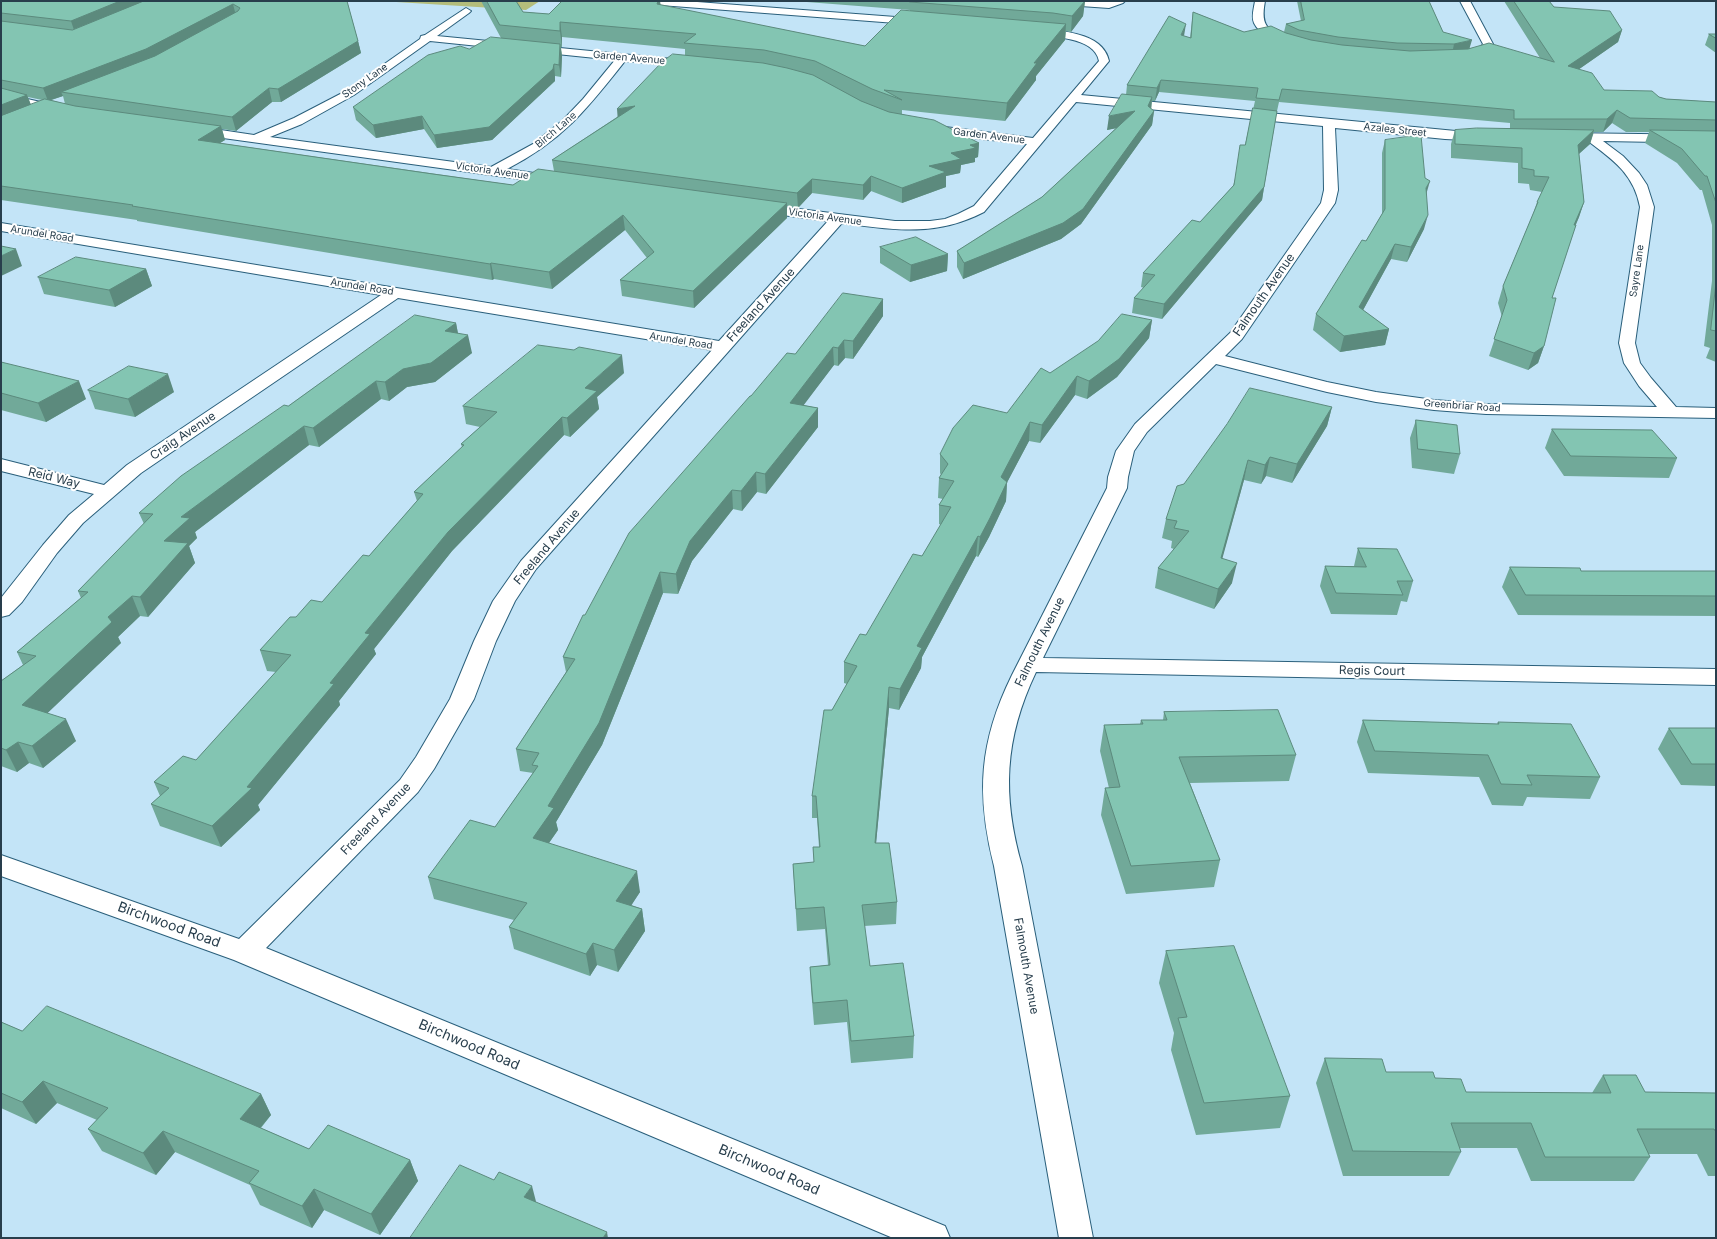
<!DOCTYPE html>
<html>
<head>
<meta charset="utf-8">
<style>
  body { margin:0 }
  #map { position:relative; width:1717px; height:1239px; overflow:hidden; background:#c3e4f7; font-family:Inter,sans-serif }
  canvas { display:block }
  .frame { position:absolute; inset:0; border:2px solid #283e4c; pointer-events:none }
</style>
</head>
<body>
<div id="map">
<canvas width="1717" height="1239"></canvas>
<div class="frame"></div>
</div>
<script>
const c = document.querySelector('canvas').getContext('2d');
c.lineJoin = 'round';
function fillPath(path, color) { c.fillStyle = color; c.fill(path, 'evenodd'); }
function stroke(path, color, width, dash) { c.strokeStyle = color; c.lineWidth = width; c.lineCap = dash ? 'butt' : 'round'; c.setLineDash(dash || []); c.stroke(path); }
function write(font, color, halo, rows, align = 'center') {
  c.font = font + ' Inter,sans-serif'; c.lineWidth = 4; c.setLineDash([]); c.textBaseline = 'middle'; c.strokeStyle = halo; c.fillStyle = color; for (const [text, x, y, turn = 0] of rows) {
    c.save(); c.translate(x, y); c.rotate((+turn || 0) * Math.PI / 180); c.textAlign = isNaN(turn) ? turn : align; if (halo) c.strokeText(text, 0, 0); c.fillText(text, 0, 0); c.restore();
  }
}
const green = new Path2D(`
  M380 1H540L526 10Z`);
const minor = new Path2D(`
  M656 1H684L922 19 927 22 922 25 660 5 657 4Z
  M1047 1H1125L1123 3 1109 8 1052 4Z
  M1255 1H1265C1260 28 1268 31 1293 39L1294 41 1293 43C1281 46 1259 34 1254 23 1251 17 1254 8 1255 1Z
  M1460 1H1470L1493 44 1485 54 1463 60 1458 57 1459 55C1468 53 1478 53 1483 44Z
  M466 8 471 11 469 13 437 36 693 61 698 64 693 67 625 61C587 109 563 140 507 169L561 177 563 180 561 183 556 184 194 134 190 133 188 130 190 127 194 126 254 135 294 118 346 91 420 39 421 36 425 35ZM430 41 615 60 583 99 562 121 533 144 491 167 270 137 302 124 354 95Z
  M1036 28C1060 31 1103 32 1109 61L1081 95 1487 134 1489 137 1487 140 1483 141 1445 139 1335 128 1338 190 1335 203 1242 339 1225 356 1327 382 1376 392 1434 400 1486 404 1657 407 1639 386 1624 363 1619 343 1640 207C1634 174 1613 160 1588 141L1559 140 1557 137 1559 134 1563 133 1716 135V143L1603 141 1623 156 1639 173 1647 185 1654 207 1635 343 1640 363 1651 378 1676 407 1716 408V418L1486 414 1434 410 1376 402 1327 392 1216 364 1147 432 1134 451 1128 477 1127 488 1043 658 1716 669V685L1036 672C1004 739 1002 796 1022 866L1093 1238H1059L994 866C976 794 979 742 1012 675L1107 488 1108 477 1116 451 1135 424 1230 333 1321 203 1324 190 1323 126 1076 102 984 212C936 237 893 230 842 223L536 569 515 601 496 641 474 699 434 769 418 792 266 948 945 1226 950 1238H893L234 960 1 876V855L239 939 400 780 416 757 450 699 474 641 493 601 521 561 712 350 398 298 141 473 83 523 57 553 22 602 9 615 1 617V598L43 545 69 515 94 494 1 471V459L104 485 127 465 381 295 1 231V223L719 341 828 221 759 212 754 211 752 208 754 205 759 204 895 221H930L945 219 958 214 974 206 1027 144 929 133 925 132 923 129 925 126 929 125 1033 138 1099 61C1094 36 1052 38 1032 33L1031 31 1032 29Z
  M1 93 67 108 69 110 67 112 63 113 1 99Z`);
const wall = new Path2D(`
  M1 1H347L358 41 361 53 281 102H272L236 131 222 129 225 140 220 143 513 185 554 171 552 160 617 117 685 56V49L562 37V47H561L562 56 561 77 555 76V81L492 140 437 148 424 129 376 138 356 120 353 107 469 49 501 38 481 1H516L523 12 549 14 660 1V5L865 46 910 11V10L794 1H1085L1083 16 1071 32 1066 31 1065 40 1036 76V80L1005 121 902 110V114L979 143 978 157 975 158V162L961 165 960 173 946 176V187L902 203 871 191 863 200 812 193 798 208 787 206V218L694 308 622 296 620 280 647 258 625 230 552 289 494 279 492 280 137 221V220L1 200ZM63 96 65 104 51 100ZM28 97 42 100 31 105Z
  M1297 1H1429L1443 32 1470 48 1540 58 1504 1H1549L1554 7 1622 30 1618 42 1579 69 1604 90 1659 97 1666 99 1716 102V362L1706 358 1710 348 1704 346 1712 281V225L1702 190H1700L1677 163 1645 143 1649 132H1626L1612 123 1603 132H1594L1590 144 1579 154 1584 202 1579 217 1575 227 1552 298 1544 346 1538 363 1528 370 1489 356 1502 317 1498 303 1503 286 1533 214 1537 202 1542 192 1530 190 1529 184 1518 183V163L1451 158V144L1455 130 1510 128V123L1279 102 1277 111 1262 200 1162 319 1132 313 1134 298 1144 288 1141 287 1143 273 1200 222 1233 186 1245 145 1255 101 1159 92 1155 101H1152L1151 109 1154 111 1152 125 1081 224 1061 239 963 279 957 267V251L1042 197 1116 128 1107 130 1126 95 1127 85 1184 36 1190 38 1193 12 1244 32H1284L1286 24 1301 21Z
  M1709 34H1716V53L1705 45Z
  M1385 140 1426 195 1424 229 1407 262 1391 259 1363 310 1389 329 1385 345 1340 352 1313 330 1316 314 1366 241 1382 214V153Z
  M880 247 948 254 947 271 910 282 880 263Z
  M146 269 152 286 115 307 44 294 38 277Z
  M883 299V316L853 359 845 358 838 366 834 365 803 405 818 408V427L766 494 757 492 742 511 733 509 692 561 678 594 663 593 602 745 556 822 558 830 549 843 640 892 631 905 642 909 645 931 618 972 597 965 590 976 514 949 509 927 514 920 434 899 428 877 495 827 533 773 520 771 516 749 566 672 563 657 585 615 751 396 795 354Z
  M1152 320 1149 338 1117 377 1087 399 1075 395 1040 443 1029 441 1007 482 1006 501 989 537 978 557 976 556 922 657 921 668 899 710 889 708 876 843 897 902 896 924 864 926 870 966 914 1036 913 1058 851 1063 847 1022 814 1025 811 989 810 967 828 965 825 929 797 931 793 864 814 863 813 847H819L817 818H812V796L832 710 847 684 844 683V662L866 635 922 556 941 525 939 524V505L943 499 938 498 939 478 941 475 940 473V454L1007 413 1050 373Z
  M456 323 458 333 472 353 435 382 407 387 389 401 381 399 319 447 309 445 195 532 197 538 189 546 195 563 148 617 140 616 118 637 121 643 47 713 76 741 43 768 29 763 17 772 1 766V681L23 665 17 652 81 598 78 591 144 524 139 513 288 406Z
  M1 362 86 399 46 422 1 410Z
  M624 373 597 397 599 409 570 437 564 435 452 551 374 649 376 654 339 701 340 705 258 805 260 810 221 847 160 826 151 804 160 796 154 782 196 760 276 672 267 671 260 650 296 617 322 602 369 556 417 501 414 492 462 447 461 444 480 427 466 424 463 406Z
  M88 390 174 392 135 417 95 409Z
  M1332 407 1327 426 1292 483 1266 476 1261 484 1244 480 1222 558 1232 583 1214 609 1155 588 1158 568 1174 549 1171 548 1172 541 1162 538 1166 519 1184 484Z
  M1416 420 1460 454 1454 474 1412 468 1410 438Z
  M1552 429 1677 458 1669 478 1564 476 1545 448Z
  M1358 548 1413 581 1407 602 1401 601 1397 615 1331 614 1320 586 1325 566H1354Z
  M1510 567 1581 571H1716V616L1518 615 1502 587Z
  M1164 712 1296 755 1289 781 1190 783 1220 860 1214 887 1126 894 1101 815 1105 788H1109L1100 751 1104 725 1140 724 1141 720H1163Z
  M1363 720 1497 724 1498 722 1600 777 1590 799 1527 797 1523 806 1492 805 1479 777 1368 773 1357 742Z
  M1669 728H1716V786L1681 785 1658 749Z
  M1166 951 1290 1096 1280 1128 1196 1135 1171 1050 1174 1033 1159 983Z
  M1 1022 22 1031 261 1094 271 1115 261 1128 309 1149 410 1160 418 1181 380 1235 324 1210 312 1228 260 1205 250 1185 175 1152 156 1175 102 1151 88 1129 97 1120 57 1103 36 1124 1 1108Z
  M1325 1058 1386 1072 1435 1078 1466 1092 1592 1093 1603 1075 1645 1092 1716 1093V1176H1708L1697 1154H1649L1650 1157 1634 1181H1531L1517 1148H1460L1461 1152 1449 1176H1343L1316 1083Z`);
const shadedWall = new Path2D(`
  M120 1H147L75 33 71 21Z
  M658 1H660L661 7 657 4Z
  M1085 1 1083 16 1071 32 1072 16Z
  M233 4 236 16 149 62 61 92 63 96 48 101 43 88Z
  M560 22 562 37V47L560 31Z
  M1066 24 1065 40 1036 76V80L1005 121 1007 103 1034 63Z
  M1186 24 1184 36 1181 35Z
  M1622 30 1618 42 1565 79 1568 66Z
  M1472 40 1469 50 1452 54 1454 44Z
  M358 41 361 53 281 102 278 89Z
  M560 44 562 56 561 77 559 65Z
  M554 64 555 76V81L492 140 437 148 434 135Z
  M1161 80 1159 92 1155 101 1157 88Z
  M269 88 272 102 236 131 232 117Z
  M27 95 32 108 1 120V105Z
  M1152 97 1151 111 1148 106Z
  M635 106 618 122 617 109Z
  M1617 110 1612 123 1603 132 1607 119Z
  M1135 111 1133 125 1107 130 1109 116Z
  M1154 111 1152 125 1081 224 1061 239 963 279 964 263Z
  M422 116 424 129 376 138 373 125Z
  M221 126 225 140 202 154 198 140Z
  M1594 130 1590 144 1573 159 1578 145Z
  M979 143 978 157 975 158V162L961 165 960 173 946 176V187L902 203V188L929 166 951 153 970 145Z
  M871 176V191L863 200V185Z
  M812 179V193L798 208 797 193Z
  M1430 181 1426 195V188Z
  M1264 187 1262 200 1162 319 1164 304Z
  M1584 202 1579 217 1569 240 1574 225Z
  M787 203V218L694 308 693 291Z
  M623 215 625 230 552 289 549 272Z
  M1428 215 1424 229 1407 262 1411 247Z
  M1395 244 1391 259 1356 323 1359 307Z
  M16 249 22 266 1 276V256Z
  M948 254 947 271 910 282 911 265Z
  M491 263 494 279 492 280 490 264Z
  M146 269 152 286 115 307 109 290Z
  M883 299V316L853 359V341Z
  M1152 320 1149 338 1117 377 1087 399 1089 381Z
  M456 323 459 340 445 331Z
  M1389 329 1385 345 1340 352 1344 336Z
  M468 335 472 353 435 382 407 387 389 401 385 382 403 369Z
  M844 340 845 358 838 366V348Z
  M1544 346 1538 363 1528 370 1534 353Z
  M833 347 834 365 791 422 790 403Z
  M622 355 624 373 597 397 599 409 570 437 567 418 585 388Z
  M168 374 174 392 135 417 128 399Z
  M1077 376 1075 395 1040 443 1042 425Z
  M79 381 86 399 46 422 38 403Z
  M376 381 381 399 319 447 313 428Z
  M1332 407 1327 426 1292 483 1297 464Z
  M818 408V427L766 494 765 474Z
  M562 417 564 435 452 551 374 649 376 654 339 701 340 705 258 805 260 810 221 847 212 826 247 787 330 683 365 633 448 532Z
  M1030 422 1029 441 1000 496 1001 477Z
  M304 426 309 445 195 532 197 538 189 546 195 563 148 617 140 597 164 541 181 517Z
  M1270 457 1266 476 1261 484 1265 465Z
  M1248 460 1244 480 1217 578 1221 558Z
  M756 472 757 492 742 511 741 491Z
  M1007 482 1006 501 989 537 978 557 980 537Z
  M732 490 733 509 692 561 678 594 676 574 690 541Z
  M978 536 976 556 922 657 921 668 899 710 900 689 917 646Z
  M1237 563 1232 583 1214 609 1218 589Z
  M660 572 663 593 602 745 556 822 558 830 537 860 533 838Z
  M132 596 140 616 118 637 121 643 33 727 22 705 108 617Z
  M889 687V708L874 865 875 843Z
  M66 719 76 741 43 768 32 746Z
  M18 742 29 763 17 772 6 750Z
  M637 871 640 892 620 923 616 901Z
  M642 909 645 931 618 972 614 950Z
  M593 943 597 965 590 976 586 954Z
  M43 1081 57 1103 36 1124 22 1102Z
  M261 1094 271 1115 250 1140 240 1119Z
  M163 1131 175 1152 156 1175 143 1153Z
  M410 1160 418 1181 380 1235 371 1214Z
  M532 1186 540 1217 524 1197Z
  M314 1189 324 1210 312 1228 302 1206Z
  M607 1232 608 1238H603Z`);
const building = new Path2D(`
  M7 1H120L71 21 1 13V2Z
  M144 1H347L358 41 278 89 269 88 232 117 61 92 155 56 238 11 240 8 233 4 146 49 43 88 1 80V21L72 30Z
  M487 1H516L523 12 549 14 562 1H658L657 4 865 46 901 10 1066 24 1034 63H1037L1007 103 884 90 902 100 872 89 815 61 764 50 684 43 696 34 560 22V31L500 25Z
  M911 1H1085L1072 16 1053 13 910 2Z
  M1301 1H1429L1443 32 1472 40 1454 44 1397 43 1338 37 1299 30 1286 24 1304 20Z
  M1514 1H1549L1554 7 1610 11 1622 30 1568 66 1592 73 1604 90 1652 91 1659 97 1666 99 1716 102V120L1630 118 1617 110 1607 119H1514V110L1282 89 1279 100 1256 98 1258 88 1161 80 1157 88 1127 85 1169 16 1186 24 1181 35 1191 38 1193 12 1244 32 1271 26 1286 33 1311 40 1342 45 1410 51 1468 49 1489 43 1554 62Z
  M1709 34H1716V38Z
  M491 37 560 44 559 65 554 64 553 69 489 127 434 135 422 116 373 125 353 107 428 55 460 46 469 49Z
  M673 54 763 63 787 68 813 75 861 101 889 112 934 120 979 143 970 145 976 148 951 153 961 159 929 166 946 172 902 188 871 176 863 185 812 179 797 193 552 160 635 106 617 109 662 62Z
  M1 88 27 95 1 105Z
  M1122 94 1152 97 1148 106 1154 111 1083 209 1063 223 964 263 957 251 1042 197 1135 111 1109 116Z
  M45 99 75 106 221 126 198 140 433 174 513 185 538 169 787 203 693 291 620 280 654 252 623 215 549 272 491 263 490 264 132 206 133 205 1 186V116Z
  M1253 108 1277 111 1264 187 1164 304 1134 298 1155 275 1143 273 1192 220 1200 222 1234 185 1240 145H1245Z
  M1477 128 1594 130 1578 145 1584 202 1574 225H1576L1552 298H1556L1544 346 1534 353 1494 339 1507 300 1503 286 1538 202H1537L1549 177 1534 176V170L1522 168V148L1455 144V130Z
  M1650 130 1716 131V203L1707 176H1705L1682 149Z
  M1421 135 1425 178 1430 181 1426 188 1428 215 1411 247 1395 244 1359 307 1389 329 1344 336 1316 314 1362 240 1366 241 1385 209V140Z
  M916 237 948 254 911 265 880 247Z
  M1 246 16 249 1 256Z
  M76 257 146 269 109 290 38 277Z
  M1716 283V331L1711 330Z
  M843 293 883 299 853 341 844 340 838 348 833 347 790 403 818 408 765 474 756 472 741 491 732 490 690 541 676 574 660 572 599 723 548 806 554 808 533 838 637 871 616 901 642 909 614 950 593 943 586 954 509 927 527 903 428 877 470 820 495 827 538 766 532 765 539 753 516 749 575 659 563 657 583 615H585L629 533 750 396H751L787 353 795 354Z
  M1122 314 1152 320 1119 359 1089 381 1077 376 1042 425 1030 422 1001 477 1007 482 990 518 980 537 978 536 917 646 922 648 900 689 889 687 875 843H889L897 902 862 905 870 966 903 963 914 1036 851 1041 847 1000 813 1003 810 967 830 965 824 907 796 909 793 864 814 862 813 847H820L816 796H812L824 710H832L857 666 844 662 860 634 866 635 913 554 922 556 951 507 939 505 954 481 939 478 948 464 940 454 953 428 973 405 1007 413 1041 368 1050 373 1098 341Z
  M415 315 456 323 445 331 468 335 431 363 403 369 385 382 376 381 313 428 304 426 181 517 190 518 164 541 188 543 140 597 132 596 108 617 112 622 22 705 66 719 32 746 18 742 6 750 1 748V681L36 656 17 652 88 592 78 591 153 514 139 513 181 476 284 405 288 406Z
  M538 345 574 350 579 347 622 355 585 388 597 391 567 418 562 417 448 532 365 633 370 634 330 683 334 684 247 787 252 788 212 826 151 804 169 788 154 782 183 756 196 760 291 655 260 650 290 617H296L311 600 322 602 363 555 369 556 423 494 414 492 464 445 461 444 497 412 463 406Z
  M1 362 79 381 38 403 1 393Z
  M129 366 168 374 128 399 88 390Z
  M1250 388 1332 407 1297 464 1270 457 1265 465 1248 460 1221 558 1237 563 1218 589 1158 568 1189 531 1174 528 1177 521 1166 519 1177 486 1184 484 1227 424Z
  M1416 420 1457 425 1460 454 1418 449Z
  M1552 429 1652 430 1677 458 1571 456Z
  M1358 548 1397 549 1413 581H1397L1403 595 1336 593 1325 566 1366 567Z
  M1510 567 1580 568 1581 571H1716V596L1526 595Z
  M1278 710 1296 755 1179 757 1220 860 1131 866 1105 788 1120 787 1104 725 1143 724 1141 720H1167L1164 712Z
  M1363 720 1499 724 1498 722 1571 724 1600 777 1527 775 1532 785 1501 784 1488 755 1375 751Z
  M1669 728H1716V764H1692Z
  M1234 946 1290 1096 1204 1103 1178 1018 1187 1017 1166 951Z
  M47 1006 261 1094 240 1119 309 1149 328 1125 410 1160 371 1214 314 1189 302 1206 249 1183 259 1171 163 1131 143 1153 88 1129 108 1108 43 1081 22 1102 1 1093V1022L22 1031Z
  M1325 1058 1382 1059 1386 1072H1433L1435 1078 1461 1079 1466 1092 1611 1093 1603 1075H1636L1645 1092 1716 1093V1132L1714 1129H1637L1650 1157H1545L1531 1123H1451L1461 1152 1353 1151Z
  M460 1165 494 1180 499 1172 532 1186 524 1197 607 1232 603 1238H410Z`);
const farStreetnames = [
  ["Garden Avenue",629,58,5],
  ["Stony Lane",365,81,-35],
  ["Birch Lane",556,130,-40],
  ["Azalea Street",1395,130,6],
  ["Garden Avenue",989,136,7],
  ["Victoria Avenue",492,171,8],
  ["Victoria Avenue",825,217,8],
  ["Arundel Road",42,234,9],
  ["Sayre Lane",1637,271,-82],
  ["Arundel Road",362,287,9],
  ["Arundel Road",681,341,9],
  ["Greenbriar Road",1462,406,4]
];
const streetNames = [
  ["Falmouth Avenue",1264,295,-55],
  ["Freeland Avenue",761,305,-48],
  ["Craig Avenue",183,436,-34],
  ["Reid Way",54,478,14],
  ["Freeland Avenue",547,547,-50],
  ["Falmouth Avenue",1040,642,-64],
  ["Regis Court",1372,671,1],
  ["Freeland Avenue",376,819,-46],
  ["Falmouth Avenue",1026,966,80]
];
const nearStreetnames = [
  ["Birchwood Road",169,925,20],
  ["Birchwood Road",469,1045,23],
  ["Birchwood Road",769,1170,23]
];
fillPath(green, '#b4bd7b');
stroke(minor, '#2a5f7b', 2);
fillPath(minor, '#fff');
fillPath(wall, '#71a999');
fillPath(shadedWall, '#5c8a7d');
fillPath(building, '#83c5b2');
stroke(building, '#5c8a7d', 1);
write('10px', '#283e4c', '#fff', farStreetnames);
write('12px', '#283e4c', '#fff', streetNames);
write('14px', '#283e4c', '#fff', nearStreetnames);
</script>
</body>
</html>
